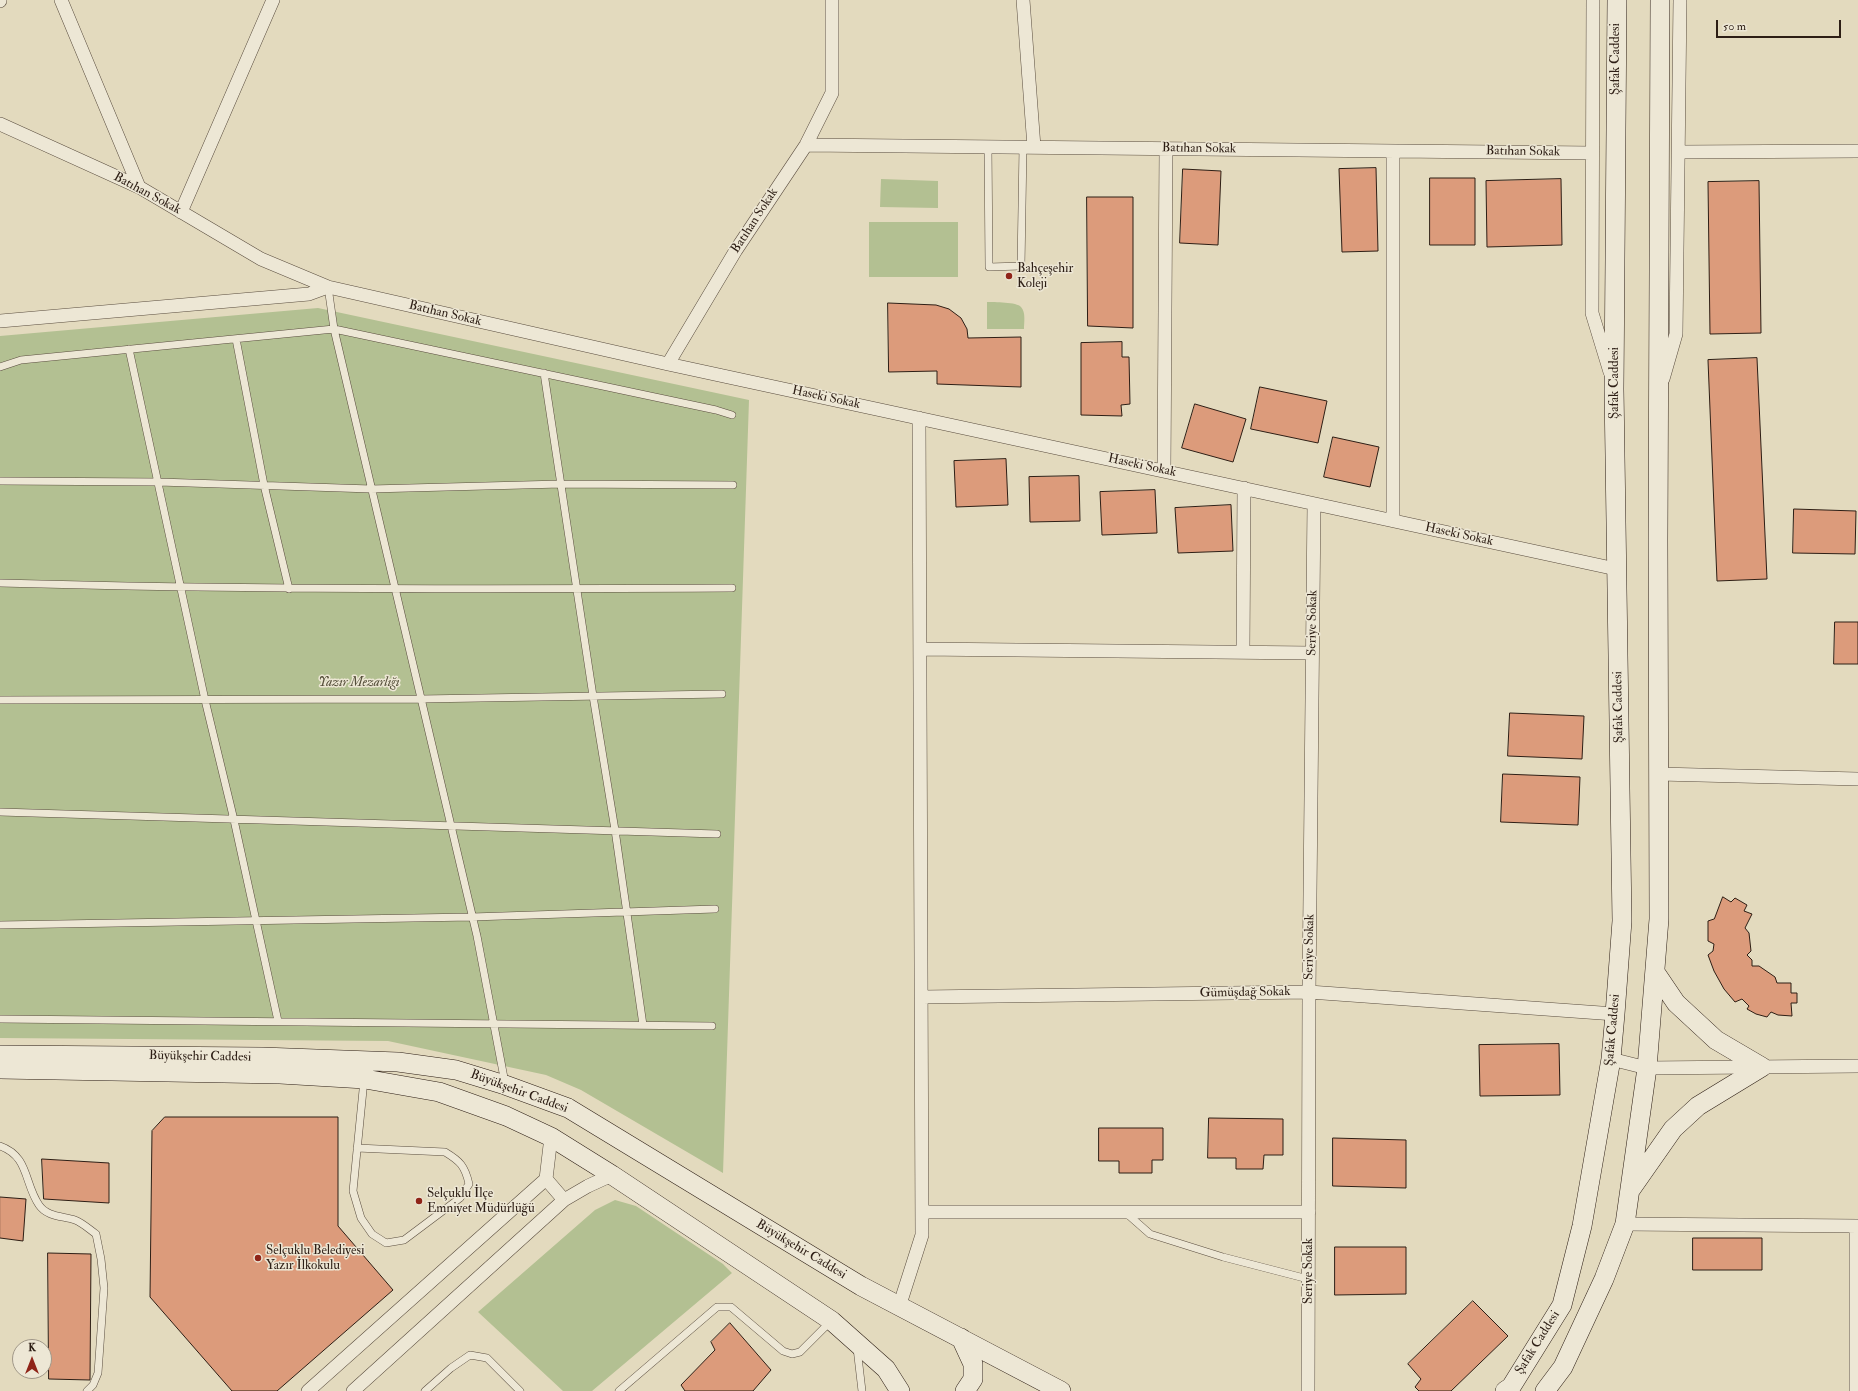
<!DOCTYPE html>
<html>
<head>
<meta charset="utf-8">
<style>
  body { margin:0 }
  #map { position:relative; width:1858px; height:1391px; overflow:hidden; background:#e3dabe; font-family:"IM FELL Double Pica",serif }
  canvas { display:block }
  .north { position:absolute; left:12px; top:1339px; width:40px; height:40px; box-sizing:border-box; background:#ede7d5; border:1px solid #a09788; border-radius:50%; rotate:0deg; font-size:11px; font-weight:700; line-height:16px; text-align:center; color:#2d1e15 }
  .north::after { content:''; display:block; margin:auto; width:14px; height:18px; background:#8f2418; clip-path:polygon(50% 0,100% 100%,50% 72%,0 100%) }
  .scale { position:absolute; left:1716px; top:20px; width:125px; height:18px; box-sizing:border-box; border:2px solid #2d1e15; border-top:0; padding-left:5px; font-size:12px; line-height:14px; white-space:nowrap; color:#2d1e15; -webkit-text-stroke:3px #ede7d5; paint-order:stroke }
</style>
</head>
<body>
<div id="map">
<canvas width="1858" height="1391"></canvas>
<div class="north">K</div>
<div class="scale">50 m</div>
</div>
<script>
const c = document.querySelector('canvas').getContext('2d');
c.lineJoin = 'round';
function fillPath(path, color) { c.fillStyle = color; c.fill(path, 'evenodd'); }
function stroke(path, color, width, dash) { c.strokeStyle = color; c.lineWidth = width; c.lineCap = dash ? 'butt' : 'round'; c.setLineDash(dash || []); c.stroke(path); }
function write(font, color, halo, rows, align = 'center') {
  c.font = font + ' "IM FELL Double Pica",serif'; c.lineWidth = 3; c.setLineDash([]); c.textBaseline = 'middle'; c.strokeStyle = halo; c.fillStyle = color; for (const [text, x, y, turn = 0] of rows) {
    c.save(); c.translate(x, y); c.rotate((+turn || 0) * Math.PI / 180); c.textAlign = isNaN(turn) ? turn : align; if (halo) c.strokeText(text, 0, 0); c.fillText(text, 0, 0); c.restore();
  }
}
const green = new Path2D(`
  M881 179 938 181V208L880 207Z
  M869 222H958V277H869Z
  M987 302C994 302 1017 302 1021 307 1026 312 1024 323 1024 329H987Z
  M318 308 749 400 723 1173 581 1090 546 1075 388 1041 0 1038V336Z
  M615 1200 636 1206 723 1264 732 1273 592 1391H563L478 1312 595 1210Z`);
const building = new Path2D(`
  M1376 168 1378 251 1342 252 1339 169Z
  M1183 169 1221 171 1218 245 1180 243Z
  M1430 178H1475V245H1430Z
  M1561 179 1562 245 1487 247 1486 181Z
  M1759 181 1761 333 1710 334 1708 182Z
  M1087 197H1133V328L1088 326Z
  M888 303 936 305 949 309 961 318 967 329 968 338 1021 337V387L937 384V371L889 372Z
  M1122 342V357H1129L1130 404 1121 405 1122 416 1081 415V343Z
  M1757 358 1767 579 1717 581 1708 360Z
  M1260 387 1327 401 1318 443 1251 429Z
  M1195 404 1246 419 1233 462 1182 448Z
  M1333 437 1379 447 1370 487 1324 477Z
  M1006 459 1008 505 956 507 954 461Z
  M1079 476 1080 521 1030 522 1029 477Z
  M1155 490 1157 533 1102 535 1100 492Z
  M1231 505 1233 551 1178 553 1175 508Z
  M1794 509 1856 511 1855 554 1793 553Z
  M1835 622H1858V664H1834Z
  M1510 713 1584 716 1582 759 1508 756Z
  M1503 774 1580 777 1578 825 1501 822Z
  M1723 897 1731 902 1735 898 1747 905 1744 911 1752 914 1745 928 1749 933 1751 951 1747 955 1752 960V966H1759L1775 977 1777 983H1791V993H1797V1003H1791L1792 1016 1778 1015 1771 1012 1767 1017 1756 1014 1747 1009 1749 1006 1742 999 1735 1002 1724 989 1714 971 1708 955 1713 951 1714 944 1708 941V921L1714 919Z
  M1559 1044 1560 1095 1480 1096 1479 1045Z
  M165 1117H338V1226L393 1290 277 1391H232L150 1297 152 1131Z
  M1209 1118 1283 1119V1155H1264L1263 1169H1236V1158H1208Z
  M1099 1128H1163V1160H1152V1173H1119V1161H1099Z
  M1333 1138 1406 1140V1188L1333 1186Z
  M42 1159 109 1163V1203L44 1199Z
  M0 1197 26 1199 23 1241 0 1238Z
  M1693 1238H1762V1270H1693Z
  M1335 1247H1406V1294L1335 1295Z
  M48 1253 91 1254 90 1380 49 1379Z
  M1473 1301 1508 1336 1451 1391H1419L1415 1387 1421 1379 1408 1364Z
  M730 1323 771 1370 753 1391H685L681 1385 715 1350 711 1342Z`);
const lane = new Path2D(`
  M988 146 989 267 1021 266 1023 147
  M328 287 334 329 477 936 505 1083
  M236 339 264 485 289 589
  M129 349 205 700 234 820 278 1021
  M0 367 21 360 334 329 716 410 732 415
  M544 373 593 696 615 830 643 1025
  M0 481 159 482 371 489 561 484 733 485
  M0 583C244 590 488 589 732 588
  M0 700 421 699 722 694
  M0 812 717 834
  M0 925 472 917 715 909
  M0 1019 712 1026
  M0 1146C29 1156 24 1183 39 1205 47 1217 63 1216 75 1220 83 1223 90 1230 96 1234L101 1259 104 1288 98 1373 93 1385 87 1391
  M357 1148 445 1152C460 1161 465 1166 469 1184L460 1198 404 1240 386 1243 372 1234 361 1218 353 1191 364 1080
  M1125 1212 1150 1234 1223 1257 1308 1279
  M857 1348 862 1391
  M425 1391 451 1368 470 1355 487 1358 520 1391
  M619 1391 717 1307H731L783 1351 792 1354 800 1352 831 1321`);
const street = new Path2D(`
  M61 0 139 187
  M1023 0 1034 147
  M1593 0 1592 313 1610 372
  M0 1V0
  M0 124 139 187 261 259 328 287 668 364 1616 569
  M806 145 1592 153
  M1679 152 1858 151
  M181 212 273 0
  M0 321 309 294 328 287
  M668 364 736 250 806 145 832 93V0
  M1663 379 1676 334 1680 0
  M1164 471 1166 148
  M1393 520V151
  M920 649 1312 653
  M1243 652 1244 488
  M1659 774 1858 779
  M922 997 1309 992 1615 1014
  M1611 1059 1647 1068 1858 1066
  M546 1179 564 1200
  M922 1212H1309
  M1625 1224 1858 1226
  M1856 1226V1391
  M899 1307 922 1235 919 418
  M308 1391 546 1179 551 1137
  M353 1391 564 1200 588 1186 612 1175
  M1308 1391 1309 992 1314 504`);
const secondary = new Path2D(`
  M0 1055 262 1057 398 1062 456 1070 505 1085 568 1108 861 1286 1061 1391
  M0 1069 280 1074 365 1079 439 1092 506 1116 551 1137 612 1175 832 1321 886 1369 900 1391
  M1631 1189 1673 1129 1698 1106 1762 1067 1716 1040 1676 1003 1655 972
  M961 1338 973 1364V1379L965 1391
  M1505 1391 1511 1387 1562 1305 1582 1226 1611 1059 1615 1014 1622 921 1614 389 1617 0
  M1545 1391 1563 1367 1604 1279 1625 1224 1647 1068 1659 919 1658 540 1660 0`);
const markers = [
  [1009,276,4,"#8f2418"],
  [419,1201,4,"#8f2418"],
  [258,1258,4,"#8f2418"]
];
const streetNames = [
  ["Şafak Caddesi",1616,59,-90],
  ["Batıhan Sokak",1199,149,1],
  ["Batıhan Sokak",1523,152,1],
  ["Batıhan Sokak",147,194,28],
  ["Batıhan Sokak",755,221,-57],
  ["Batıhan Sokak",445,314,13],
  ["Şafak Caddesi",1615,383,-90],
  ["Haseki Sokak",826,398,12],
  ["Haseki Sokak",1142,466,12],
  ["Haseki Sokak",1459,535,12],
  ["Seriye Sokak",1313,623,-89],
  ["Şafak Caddesi",1619,707,-91],
  ["Seriye Sokak",1310,947,-89],
  ["Gümüşdağ Sokak",1245,993,-1],
  ["Şafak Caddesi",1613,1030,-85],
  ["Büyükşehir Caddesi",200,1057,1],
  ["Büyükşehir Caddesi",519,1092,20],
  ["Büyükşehir Caddesi",801,1250,31],
  ["Seriye Sokak",1309,1271,-90],
  ["Şafak Caddesi",1538,1343,-58]
];
const poiNames = [
  ["Bahçeşehir",1017,269],
  ["Koleji",1017,284],
  ["Selçuklu İlçe",427,1194],
  ["Emniyet Müdürlüğü",427,1209],
  ["Selçuklu Belediyesi",266,1251],
  ["Yazır İlkokulu",266,1266]
];
const parkNames = [
  ["Yazır Mezarlığı",359,683]
];
fillPath(green, '#b3c092');
fillPath(building, '#dc9b7b');
stroke(building, '#2d1e15', 1);
stroke(lane, '#5a4d3f', 8);
stroke(street, '#5a4d3f', 14);
stroke(secondary, '#2d1e15', 20);
stroke(lane, '#ede7d5', 7);
stroke(street, '#ede7d5', 13);
stroke(secondary, '#ede7d5', 19);
for (const [x, y, r, color] of markers) { const dot = new Path2D(); dot.arc(x, y, r, 0, 2 * Math.PI); c.fillStyle = color; c.fill(dot); stroke(dot, '#ede7d5', 1.5); }
write('13px', '#2d1e15', '#ede7d5', streetNames);
write('13px', '#2d1e15', '#ede7d5', poiNames, 'left');
write('italic 13px', '#554f3a', '#ede7d5', parkNames);
</script>
</body>
</html>
